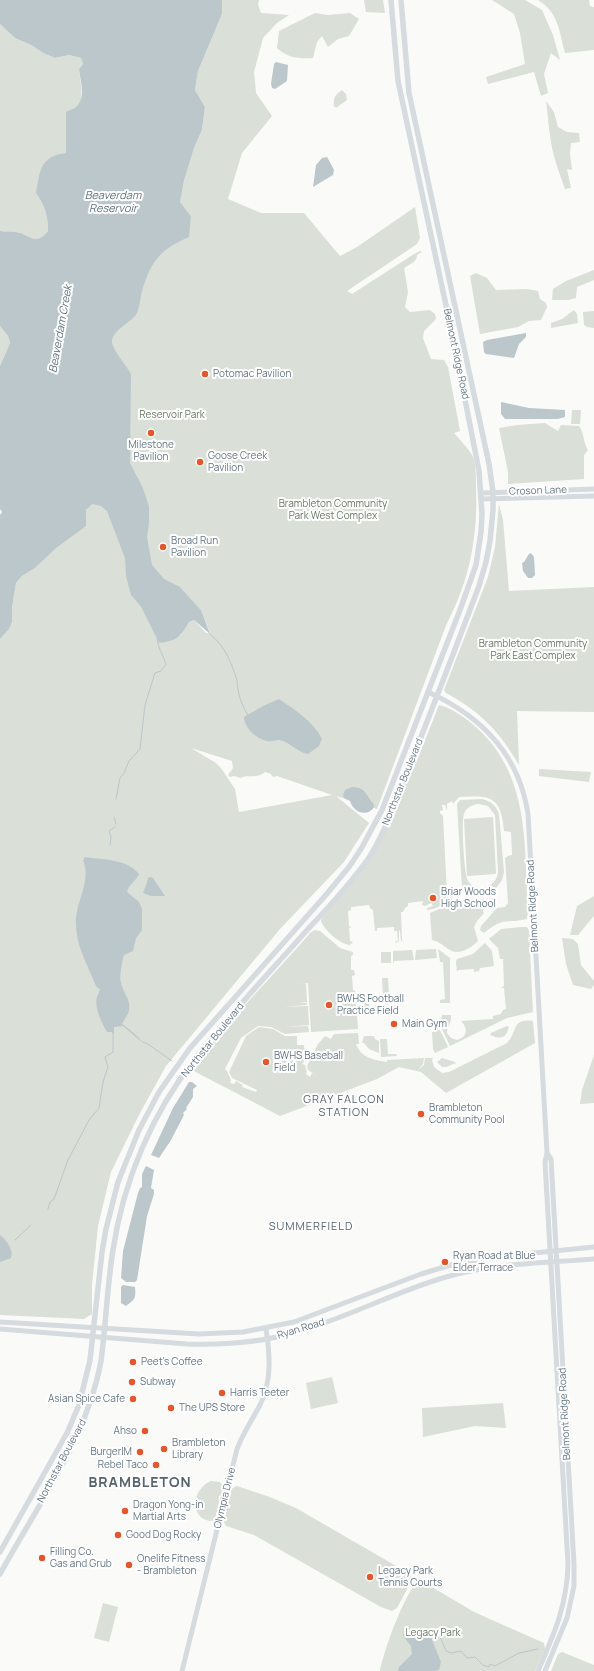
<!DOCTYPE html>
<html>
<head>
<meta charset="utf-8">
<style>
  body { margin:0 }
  canvas { display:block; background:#fafaf8 }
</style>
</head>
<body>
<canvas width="594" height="1671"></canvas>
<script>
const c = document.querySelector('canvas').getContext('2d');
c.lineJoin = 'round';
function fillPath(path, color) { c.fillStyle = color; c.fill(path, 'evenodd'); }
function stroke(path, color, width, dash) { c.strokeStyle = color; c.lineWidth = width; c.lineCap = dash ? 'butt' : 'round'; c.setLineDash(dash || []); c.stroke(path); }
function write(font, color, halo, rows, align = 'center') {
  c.font = font + ' Manrope,sans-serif'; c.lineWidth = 4; c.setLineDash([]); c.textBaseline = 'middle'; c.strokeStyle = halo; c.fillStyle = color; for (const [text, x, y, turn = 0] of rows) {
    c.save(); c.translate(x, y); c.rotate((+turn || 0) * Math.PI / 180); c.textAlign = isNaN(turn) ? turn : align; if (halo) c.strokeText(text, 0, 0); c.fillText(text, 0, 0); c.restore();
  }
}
const green = new Path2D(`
  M222 0H259L258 5 261 13 289 15 277 23 263 38 254 72 256 93 272 116 242 153 228 199 261 213H304L340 256 357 247 415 207 420 238 417 244 347 291 352 294 414 254 420 251 422 252 417 255C417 262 410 264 404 268L408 292 405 307 410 312 430 310 435 314 436 319 424 331 423 338 431 359 444 360 448 367 460 431 454 433C460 440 469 449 473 457 476 465 476 478 476 487 478 535 470 580 447 623L377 809 336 796 369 823 344 862 280 929 166 1066 140 1113 111 1172 98 1226 92 1285V1314L84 1319 0 1315V639L9 629 12 622V608L16 583 22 576 35 568 85 517C86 510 86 507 92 503L98 505 94 324 191 216 180 202 183 180 194 148 202 130 205 107 195 90 198 71 222 14ZM180 587 201 610 210 633H206L194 620 189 622 181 635 159 643 141 607 133 597ZM191 748 232 761 233 768 228 775 230 777 234 776 240 778C248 774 258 779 265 772L271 774 272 776 274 777 277 776 332 795 239 812 235 789 221 768 216 763Z
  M364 0H383L385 13 366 12Z
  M492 0H525L542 10 553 35 560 60 551 53 544 74 548 93 541 96 534 72 488 84 486 77 525 64 520 33 514 14Z
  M538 0H589L590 6 594 7V50L565 53C559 31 559 13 538 0Z
  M315 13 328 15 350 13 359 19 349 36 338 39 328 47 322 36 317 42 313 58C300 59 287 58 277 48L279 31Z
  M0 24 15 38 33 46 43 53 55 58 69 55 81 58 83 64 79 69 81 86V100L66 137V154L36 193C45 206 48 216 48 231 35 247 30 234 16 232 11 231 5 232 0 231Z
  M342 90 346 94 347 100 336 108 334 106C333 98 335 95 342 90Z
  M546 101 554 112 558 127 567 132 579 133 580 142 571 143 570 154 572 170 567 169 571 188 565 189C559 172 552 154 550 135 548 124 548 113 546 101Z
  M594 270V280L577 287 576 298 568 300H552L553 289 566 281Z
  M476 273 487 278 496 290 527 289 538 291 540 299 546 303 547 307 541 320 529 321 518 327 480 334 470 276Z
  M574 310 577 314 578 323 551 328V323L562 319Z
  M594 311V328L587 327 584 325 583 312Z
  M0 326 8 336 10 343 0 366Z
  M572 410H581L580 424H571Z
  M545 423 558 431 561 425 579 426C584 432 583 442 588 450L584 455V479L508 484V472L499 428 517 425Z
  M499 504 503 520 509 591 594 587V712L517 711 519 765C499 731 481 712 446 693L444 690 488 577 495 547Z
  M439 705C452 708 467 719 477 728 531 777 524 847 528 913L527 919C505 924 505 916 484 933L480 930 481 926 497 908 505 907 508 903 505 858 508 856 512 855 511 832 504 831C501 796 491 795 459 797L453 804 452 801 447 804V811L445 805H442L443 810 440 811V813L443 816 447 894 454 901 433 909 427 910V908L433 906 431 903 425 906 422 905 423 901 408 903V906L405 908 403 912H401L402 941 405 942 401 941 400 931 399 930V941L396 943 395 941H398L397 931H394V927L377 928V931H375L373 910 370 908 369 905 351 907V910L348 911 349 926 352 927 349 928 350 941 353 942 350 945C341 945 324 930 321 921L322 918 359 875 414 768Z
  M539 769 591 772 589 782 539 776Z
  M482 799C490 801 496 805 499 814L504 872 502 880 497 887 492 891 465 895 462 889H467H462L457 804 460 800ZM478 804 488 806 495 815 498 871C498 886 478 896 468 881 464 875 461 821 464 814 466 808 471 805 478 804Z
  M493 817 496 874 467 876 464 819Z
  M594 896V916L578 935H570L577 906Z
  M453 903H478L484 909 483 910 484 913 477 921 474 927 478 941C472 947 460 955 452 951 445 948 440 941 432 940L430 913Z
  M522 927H527L529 931 533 1012 507 1018 450 1046 442 1029V1021L445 1020 441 1019 442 1015H451C452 1023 447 1026 447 1033L451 1038 457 1040C468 1037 468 1028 461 1021L493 1019V1016L501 1014 503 1010 506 1009 504 988H501L504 986 503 959H500L498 948 489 939 501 929Z
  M315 930 320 931 340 948 353 952V955L351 956V970H354L355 975 352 976 353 990 355 991 358 1029 311 1032 308 983 282 984 306 983 307 1002 299 1003H307V1005L283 1007 308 1006 309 1025 284 1027 308 1026 309 1032 285 1034 271 1027 258 1026 241 1038 225 1069 227 1071 231 1080 230 1083 234 1084 236 1081 243 1085 242 1087 256 1092 257 1090 232 1078 229 1072 246 1036 259 1027 273 1029 285 1036H297V1045H304L305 1060 302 1064 305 1065 307 1072 306 1074 310 1077 312 1073 320 1078 308 1070 307 1066 318 1044 325 1036 331 1039 334 1034 358 1033 359 1044H356C361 1058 374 1060 387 1062V1060L424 1058 423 1064 418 1070 424 1065 425 1058H433L432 1060 434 1067 442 1073 449 1072 507 1043C518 1032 511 1018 533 1021L535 1043 446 1093 421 1072 399 1067 377 1079 280 1116 190 1069C228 1021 271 978 311 932Z
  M562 938 573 939 578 944 581 965 594 981V985L591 989 573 985 566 964Z
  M485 943 492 951 494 966 480 968 479 971 474 972V969L458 970 457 972 456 962 457 959 473 954Z
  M436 949 437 958 415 960 416 950Z
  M438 949 450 958V1003H440V1000L445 999 443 962H440Z
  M412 950 414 960 394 961 393 964V951Z
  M381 952H391V963H381Z
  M382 978H388L389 995H383Z
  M378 997V1001L369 1002 370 1009 362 1010V997Z
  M507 1026 509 1027C506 1038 501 1040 490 1035L491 1033Z
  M440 1030 448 1047 435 1053 433 1049 432 1032Z
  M364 1036H374L375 1039 379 1041V1053L369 1049 364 1043H362Z
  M380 1039H387L388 1054H396L397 1056 381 1057Z
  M594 1055V1103L580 1104 582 1090Z
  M442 1058 455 1062 456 1063 446 1067H442L437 1062Z
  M332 1377 338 1403 311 1409 306 1383Z
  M503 1403 506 1428 475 1426 423 1437 422 1408Z
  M211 1481 220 1482 223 1486 215 1520 210 1521C188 1517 193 1488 211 1481Z
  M237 1486 267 1496 296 1508 410 1574 412 1577 411 1582 397 1608 392 1611 381 1607 254 1535 226 1526 223 1520 231 1489Z
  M419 1581H422L474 1612 544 1643 545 1649 535 1671H380C383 1654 405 1590 419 1581Z
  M103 1603 118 1607 109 1642 94 1638Z
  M562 1652 594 1665V1671H551L558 1654Z`);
const water = new Path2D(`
  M0 0H222V14L198 71 195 90 205 107 202 130 194 148 184 180 180 202 191 216 189 237C158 250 150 263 141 295 140 301 139 311 135 316 129 323 114 330 112 340 111 349 127 366 131 374L130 463 143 488 149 507V523L147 537 152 565 164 579 180 587 201 610 210 634 194 620 189 622C181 637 176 641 159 643L141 607 131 595 126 576 125 558 107 511 101 506 92 504 86 510V526L56 548 35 568 22 576 16 583 12 608V622L9 629 0 639V515L2 512 0 509V366L10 343 8 336 0 326V231C5 232 11 231 16 232 30 234 35 247 48 231 48 216 45 206 36 193 40 171 40 156 66 153V112C69 110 75 109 77 106 86 98 80 79 79 69L83 64 81 58 69 55 55 58 43 53 33 46 15 38 0 24Z
  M276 62 288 65 287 81 275 89 272 88 271 84 274 64Z
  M327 157 334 170 333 175 313 187 316 165 322 158Z
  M526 333V337L519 344 514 358 486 354 484 352 483 342 487 340Z
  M501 402 529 408 565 410V417L558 419H505L501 414Z
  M531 553 534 557 535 575 532 578H528L523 571 522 563 524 562 529 554Z
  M279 699C295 710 313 721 322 739L319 746 308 754C297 752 290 742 279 740 275 740 271 742 267 741 257 739 244 728 244 717L265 705Z
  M352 787C365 788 365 792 371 801 373 803 374 804 374 807 367 818 353 812 350 801L344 798 343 795 345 790Z
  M85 857C102 860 126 858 139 874 136 881 129 884 127 892L139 902 142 909V930L136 938 133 951 124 955C122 961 119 978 121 983 123 993 131 999 129 1011 128 1015 124 1020 122 1024 129 1029 137 1035 143 1043L123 1026 114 1027V1034L112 1032H107C102 1023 94 1008 97 997 98 994 100 991 100 988L99 989 96 986C88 966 76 946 76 924 75 902 92 881 83 860Z
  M150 877 153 878 165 896H151L143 893C145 888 147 883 148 878Z
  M189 1082H192L197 1086 193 1089V1097L186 1108 187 1109 183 1113 184 1115 171 1140 159 1158 151 1155 173 1108Z
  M146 1166 154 1170 151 1188 154 1190V1194L147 1216 137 1280 135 1282H126L121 1278 123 1251 138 1193 140 1188 142 1187V1174Z
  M0 1235C6 1240 14 1249 11 1258L0 1262Z
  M123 1285 135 1287C136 1299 135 1299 126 1306L121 1303V1287Z
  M404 1631 430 1635 441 1662 439 1670 435 1671H398L399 1667 412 1654 411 1646 403 1636Z`);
const stream = new Path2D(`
  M210 634C225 646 231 662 237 680
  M237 681C238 694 241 704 248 715
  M116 799 120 778 124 773 129 761 140 749 145 705 155 673 161 671 166 664C163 655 158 648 157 639
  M114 817 116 824
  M110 845 111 837 109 831 115 827
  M143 1042 148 1044 172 1061
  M48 1209 50 1202 54 1199 68 1160 89 1120 99 1108 103 1082 108 1067 105 1057 113 1052V1032
  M15 1240 31 1225
  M430 1635 433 1632 439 1634 446 1651 451 1653 461 1651 467 1658 475 1657 483 1665 489 1667 490 1664 495 1666 519 1653 538 1649`);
const secondary = new Path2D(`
  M482 493 594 489
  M482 499 594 496
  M428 692C481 716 519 754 528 814L547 1153 545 1162 568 1564C567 1606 554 1634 538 1671
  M0 1322 199 1334 243 1332 294 1322 421 1274 454 1264 494 1257 594 1247
  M0 1329 187 1344C223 1345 258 1343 293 1333 345 1319 394 1292 446 1277 494 1263 545 1263 594 1259
  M182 1671 237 1449C243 1433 252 1420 260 1405 272 1381 270 1355 266 1329
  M545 1671 567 1618 574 1586V1564L551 1159 547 1153`);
const primary = new Path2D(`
  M0 1552 67 1433 79 1405 90 1360 102 1252 106 1229 118 1182 139 1130 159 1092 190 1048 325 896 349 867 361 849 382 810 460 610 476 565 481 532 482 514 479 471 453 338 398 81 391 0
  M0 1574C37 1506 87 1438 101 1361 106 1324 107 1287 113 1250 123 1182 152 1113 195 1059 230 1014 270 972 308 929 329 907 350 884 368 859 377 846 383 831 390 817L454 652 479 586 486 562 490 541 493 510V492L489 464 409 93 401 0`);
const markers = [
  [205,374,4,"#e4572e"],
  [151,433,4,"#e4572e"],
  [200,462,4,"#e4572e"],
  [163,547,4,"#e4572e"],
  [433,898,4,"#e4572e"],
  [329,1005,4,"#e4572e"],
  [394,1024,4,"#e4572e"],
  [266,1062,4,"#e4572e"],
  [421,1114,4,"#e4572e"],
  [445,1262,4,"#e4572e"],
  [133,1362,4,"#e4572e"],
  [132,1382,4,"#e4572e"],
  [222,1393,4,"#e4572e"],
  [133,1399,4,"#e4572e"],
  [171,1408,4,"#e4572e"],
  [145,1431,4,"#e4572e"],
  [164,1449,4,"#e4572e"],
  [140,1452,4,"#e4572e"],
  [156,1465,4,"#e4572e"],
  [125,1511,4,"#e4572e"],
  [118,1535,4,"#e4572e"],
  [42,1558,4,"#e4572e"],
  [129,1565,4,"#e4572e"],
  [370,1577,4,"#e4572e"]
];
const streetNames = [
  ["Belmont Ridge Road",456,354,78],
  ["Croson Lane",538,491,-2],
  ["Northstar Boulevard",403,782,-68],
  ["Belmont Ridge Road",533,906,-93],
  ["Northstar Boulevard",213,1040,-51],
  ["Ryan Road",301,1329,-17],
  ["Belmont Ridge Road",565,1414,-93],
  ["Northstar Boulevard",62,1461,-62],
  ["Olympia Drive",225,1498,-76]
];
const poiNames = [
  ["Potomac Pavilion",213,374],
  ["Milestone",151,445,"center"],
  ["Pavilion",151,457,"center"],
  ["Goose Creek",208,456],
  ["Pavilion",208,468],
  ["Broad Run",171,541],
  ["Pavilion",171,553],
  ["Briar Woods",441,892],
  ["High School",441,904],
  ["BWHS Football",337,999],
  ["Practice Field",337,1011],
  ["Main Gym",402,1024],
  ["BWHS Baseball",274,1056],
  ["Field",274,1068],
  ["Brambleton",429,1108],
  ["Community Pool",429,1120],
  ["Ryan Road at Blue",453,1256],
  ["Elder Terrace",453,1268],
  ["Peet's Coffee",141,1362],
  ["Subway",140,1382],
  ["Harris Teeter",230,1393],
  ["Asian Spice Cafe",125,1399,"right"],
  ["The UPS Store",179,1408],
  ["Ahso",137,1431,"right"],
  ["Brambleton",172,1443],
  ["Library",172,1455],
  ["BurgerIM",132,1452,"right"],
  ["Rebel Taco",148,1465,"right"],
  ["Dragon Yong-in",133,1505],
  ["Martial Arts",133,1517],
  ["Good Dog Rocky",126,1535],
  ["Filling Co.",50,1552],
  ["Gas and Grub",50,1564],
  ["Onelife Fitness",137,1559],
  ["- Brambleton",137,1571],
  ["Legacy Park",378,1571],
  ["Tennis Courts",378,1583]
];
const parkNames = [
  ["Reservoir Park",172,415],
  ["Brambleton Community",333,504],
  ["Park West Complex",333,516],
  ["Brambleton Community",533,644],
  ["Park East Complex",533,656],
  ["Legacy Park",433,1633]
];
const waterNames = [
  ["Beaverdam",113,196],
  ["Reservoir",113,209],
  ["Beaverdam Creek",61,329,-80]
];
const neighbourhoodNames = [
  ["GRAY FALCON",344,1100],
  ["STATION",344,1113],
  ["SUMMERFIELD",311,1227]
];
const districtNames = [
  ["BRAMBLETON",140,1483]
];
fillPath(green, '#dadfd7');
fillPath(water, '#bbc7cb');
stroke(stream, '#bbc7cb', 1);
stroke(secondary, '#d6dbdf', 5);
stroke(primary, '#d6dbdf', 5.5);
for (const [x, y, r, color] of markers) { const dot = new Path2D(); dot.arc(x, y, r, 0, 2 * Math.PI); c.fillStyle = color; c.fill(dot); stroke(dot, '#fff', 1.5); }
write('10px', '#657683', '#fff', streetNames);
write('10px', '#657683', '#fff', poiNames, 'left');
write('10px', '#687a64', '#fff', parkNames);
write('italic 11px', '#60757c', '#fff', waterNames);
c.letterSpacing = '1px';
write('11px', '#57646e', '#fff', neighbourhoodNames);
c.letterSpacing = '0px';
c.letterSpacing = '1px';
write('bold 14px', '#57646e', '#fff', districtNames);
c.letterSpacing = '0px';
</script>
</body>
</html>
